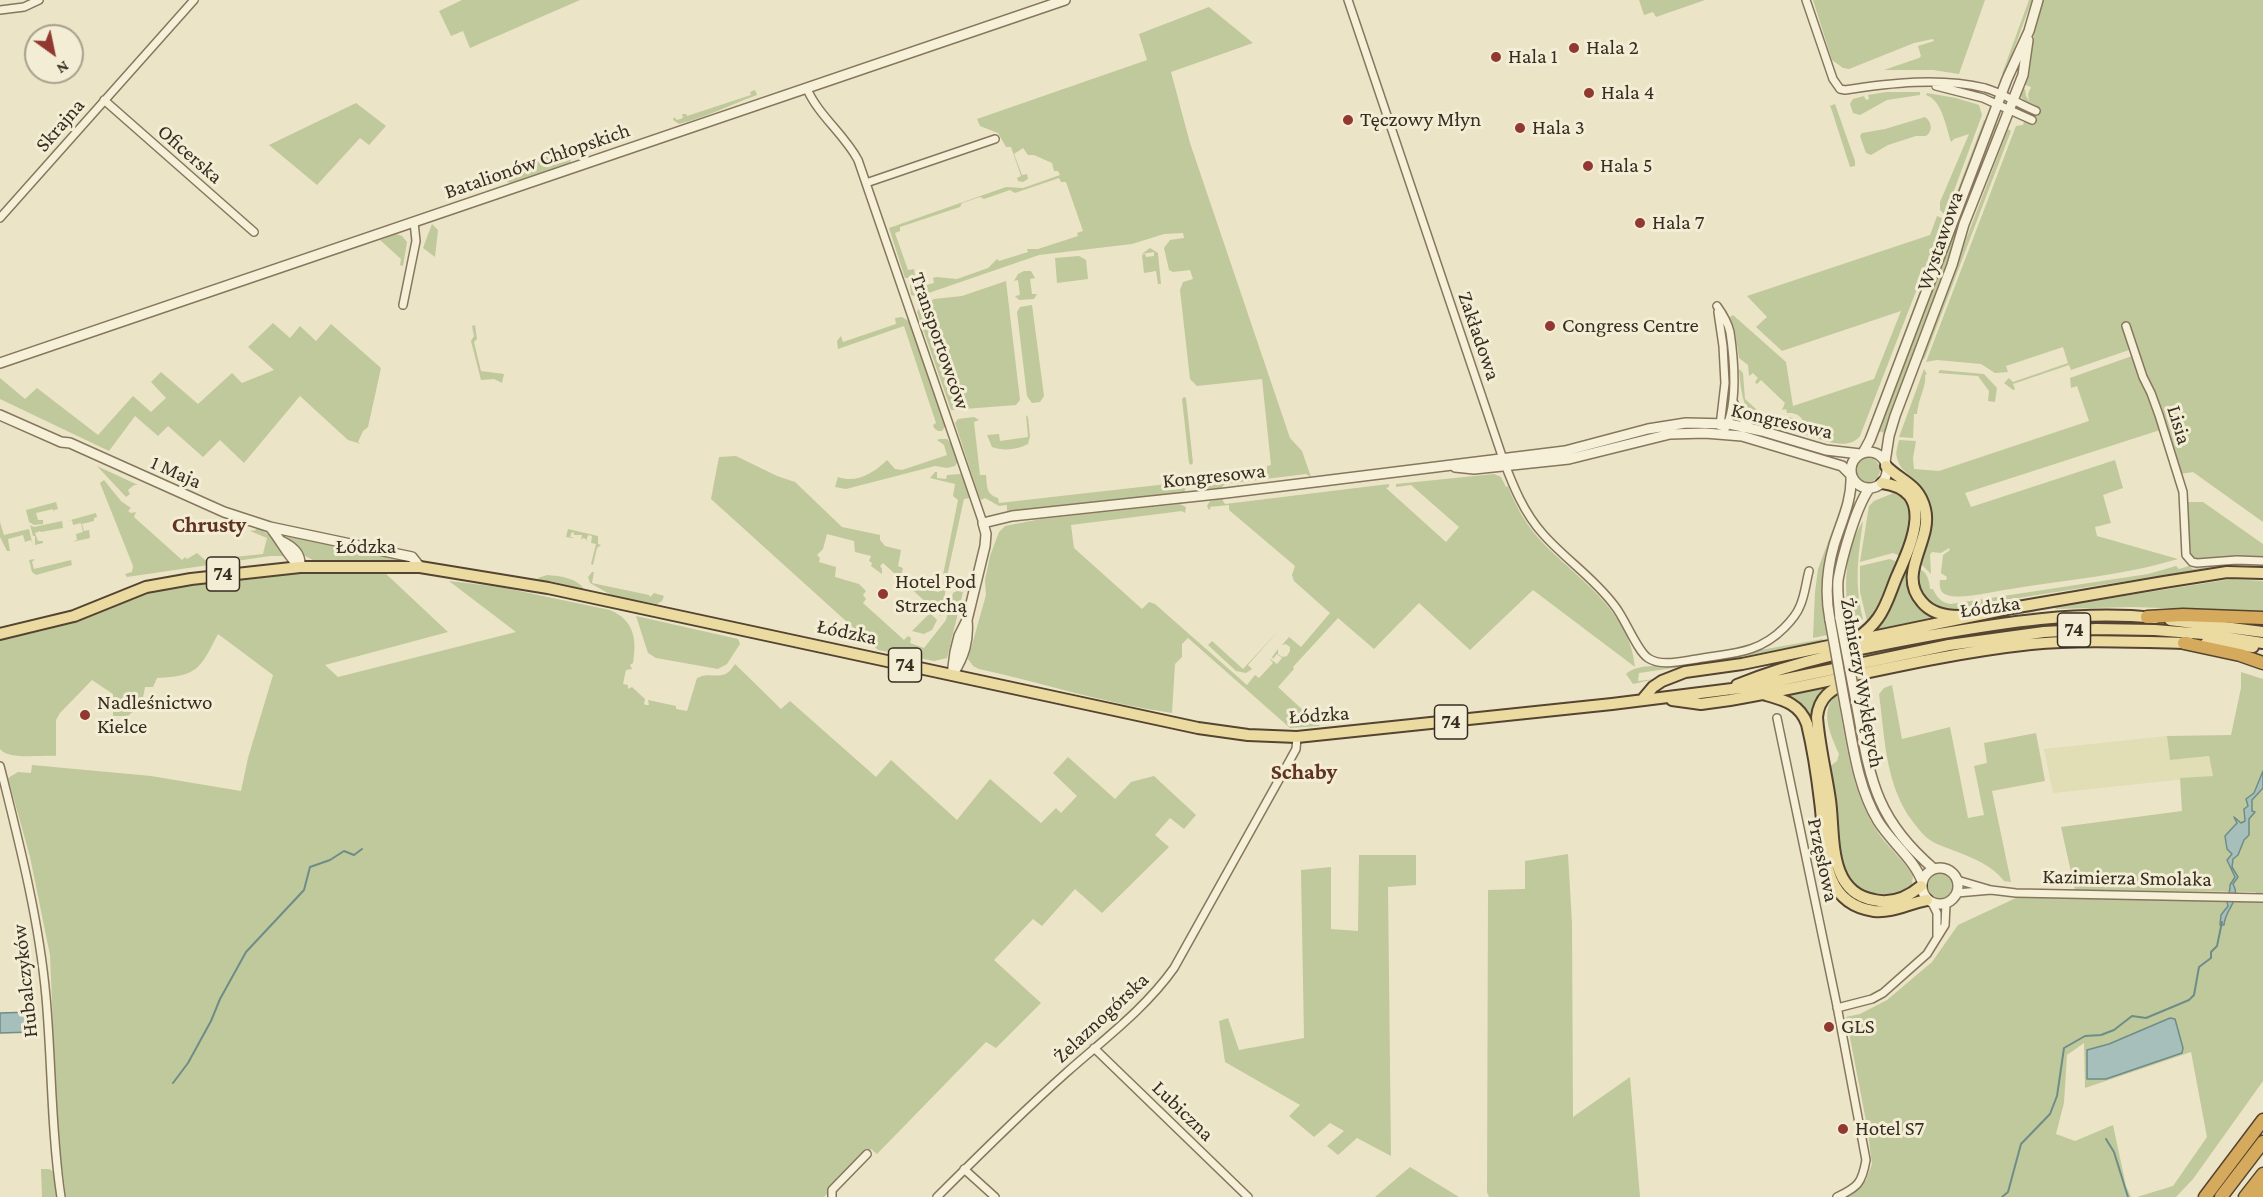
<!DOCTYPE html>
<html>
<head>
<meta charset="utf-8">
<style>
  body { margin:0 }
  #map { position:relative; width:2263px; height:1197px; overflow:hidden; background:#ebe4c6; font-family:"Crimson Pro",serif }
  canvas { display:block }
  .north { position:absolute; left:24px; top:24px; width:60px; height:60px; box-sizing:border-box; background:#f3edd5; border:2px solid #a8a08d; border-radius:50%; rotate:147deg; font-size:16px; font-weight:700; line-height:24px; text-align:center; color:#372d20 }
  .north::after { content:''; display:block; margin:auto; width:21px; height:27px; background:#913831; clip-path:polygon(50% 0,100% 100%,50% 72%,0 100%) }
</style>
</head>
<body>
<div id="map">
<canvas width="2263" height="1197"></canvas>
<div class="north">N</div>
</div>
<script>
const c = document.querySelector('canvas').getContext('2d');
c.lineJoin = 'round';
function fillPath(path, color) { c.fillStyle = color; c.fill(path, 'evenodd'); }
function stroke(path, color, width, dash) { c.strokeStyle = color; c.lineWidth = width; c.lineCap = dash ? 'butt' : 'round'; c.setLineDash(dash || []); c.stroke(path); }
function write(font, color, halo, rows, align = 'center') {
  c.font = font + ' "Crimson Pro",serif'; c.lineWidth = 6; c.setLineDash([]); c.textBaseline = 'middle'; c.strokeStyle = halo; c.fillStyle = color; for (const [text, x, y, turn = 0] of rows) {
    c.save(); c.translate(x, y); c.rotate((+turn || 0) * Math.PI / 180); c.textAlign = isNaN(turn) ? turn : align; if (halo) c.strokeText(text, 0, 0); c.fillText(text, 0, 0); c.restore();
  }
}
const farmland = new Path2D(`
  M2167 736 2170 760 2209 756 2213 776 2053 793 2044 749Z`);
const green = new Path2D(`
  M462 0H580L470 48 463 31 451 36 439 11Z
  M1639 0H1705L1656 17 1653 12 1644 15Z
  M1813 0H1985L1959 74 1933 70H1884L1919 58 1921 56 1918 46 1934 41 1933 39 1914 43 1849 69 1843 68 1832 60Z
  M2029 0H2032L2004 76 2002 74Z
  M2041 0H2263V522L2193 472 2180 474 2160 430 1965 493 1971 507 2115 460 2123 488 2103 495 2111 523 2095 527 2097 536 2178 559C2125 575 2065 580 2011 589 1995 591 1962 600 1947 595 1940 593 1939 586 1940 580H1946L1947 577 1941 573 1943 555 1950 550 1949 548 1941 553 1932 552 1930 555 1931 574 1920 563C1934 535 1939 504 1914 480 1907 472 1900 470 1897 458 1895 453 1898 445 1899 440L1916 441 1913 458 1914 469 1939 471 2089 421 2077 386 2071 388 2070 378 2132 356 2129 350 2071 370 2069 365 2013 384 2015 389 2013 390 2004 383 2009 378 2013 382 2068 363 2063 347 2006 366 2008 372 1995 373 1981 364 1937 360 1926 362 2016 126 2023 125 2029 104C2022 100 2019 96 2021 88L2025 89 2026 96 2029 101 2028 94 2031 87 2023 84 2027 71Z
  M1209 7 1253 43 1171 72 1190 143 1290 438 1302 451 1311 477 1306 474 1225 484 1221 488 1205 489 1202 481 1206 475 1210 474 1211 479 1267 474V466L1271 465 1262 379 1197 386 1190 379 1180 290 1183 282 1193 279 1190 270 1173 272 1169 270 1164 248 1170 240 1184 238 1183 233 1164 234 1132 244 1039 255 917 297 911 295 910 285 918 283 920 287 934 283 933 278 936 277 957 279 988 268 997 259 999 261 1028 252 1027 249H1038L1078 236 1077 233 1083 231 1066 182H1061L1059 178 1015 193 1010 190 984 199 980 197 962 203 960 207 900 227V231L895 233 908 270 914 269 915 275 913 278H905L889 228 1006 187 1023 188 1060 175 1058 171H1054L1052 163 1034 155H1028L1023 148 1014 154 1022 175 1027 174 1028 179 1023 182 1018 181 1017 178 1021 176 1011 147H1006L998 133 980 126 977 119 1147 60 1139 34Z
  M755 90 757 95C730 105 706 117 679 124L673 120 674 117 677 120 683 118 682 114H686L687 116 751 95 750 92Z
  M1886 92H1920V95L1887 100 1860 115 1853 113 1850 104 1853 99 1864 96 1866 100 1869 99 1868 95Z
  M1927 93 1956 98 1979 105 1982 115 1945 215 1940 210V202L1969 134 1954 139 1951 142C1946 127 1942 100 1926 95Z
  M356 103 386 126 369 145 360 138 317 185 269 145Z
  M1835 104 1855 161V166L1850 167 1832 111 1830 106Z
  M1925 117C1932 122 1933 131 1926 136H1916L1888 145 1871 155 1866 153 1860 136 1862 133 1885 129Z
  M1984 120 1987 121 1950 217 1948 216Z
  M1995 123 1997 124 1885 433 1878 431Z
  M2008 129 2011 131 1924 360 1922 355Z
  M564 146H568L572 154 570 164 510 183 499 178 505 170 518 163 522 166 554 154 555 149Z
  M1937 216 1944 219 1860 436C1848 452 1820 439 1804 434 1806 421 1801 412 1787 413L1786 409 1782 410 1785 403 1761 380 1757 384 1755 382 1758 378 1753 373 1749 376 1748 365 1739 358 1735 332 1730 317 1733 315 1786 362 1793 406 1874 379 1901 311 1782 351 1756 327 1767 317 1747 296 1930 235Z
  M1946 221 1948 224 1870 428H1869Z
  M432 224 438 230 435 257 423 248Z
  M396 234 402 236 407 242 403 266 400 265 401 259 380 240Z
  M1150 248 1158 253 1161 284H1158L1156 271 1144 273 1142 255 1145 254 1146 257 1154 256V252L1142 254Z
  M1079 256 1086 260 1088 279 1057 283 1055 258Z
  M1024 271H1031L1035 278 1030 279 1032 294H1037L1034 299 1019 300 1015 296 1020 295 1018 280 1014 281 1018 274Z
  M1006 281 1020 400 1016 405 951 410 917 312 921 305 934 299 962 296Z
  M1032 305 1044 396 1040 402 1032 403 1027 396 1017 312 1020 307Z
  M902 317 910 322 946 425 942 431H938L934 428 933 425 936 423 904 326 838 349 837 341 841 336 843 342 896 324 895 318Z
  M273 323 290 338 300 326 316 341 331 324 381 368 368 427 363 431 358 442 361 444 348 440 300 396 244 463 220 440 203 457 168 426 158 436 135 416 109 451 0 399V378L25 399 37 388 98 435 133 396 151 412 166 398 151 382 161 372 198 404 232 373 242 383 274 370 248 347Z
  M475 325 477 339 474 342 481 371 504 374 502 383 494 379 481 380 471 341 474 336 472 326Z
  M1739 369 1743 373 1745 399 1768 420 1783 424 1784 421 1789 420 1788 417 1798 419 1801 425 1800 433C1753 419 1743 423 1739 369Z
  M1924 369 1927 374 1925 375C1927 385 1918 399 1917 414H1914L1913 438 1899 437Z
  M1940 370 1984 374 1997 388 1995 402 1988 401 1989 391 1978 376 1938 373Z
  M1184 397 1186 398 1193 463 1191 465 1189 463 1182 399Z
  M1026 415 1028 417 1030 436 1028 444C1018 450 1002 451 992 447L987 435 999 434 1000 441 1028 437Z
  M974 417 979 420 974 422 980 475H986C987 485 986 495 998 498L999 503 1176 483V478L1183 480 1186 488 1184 492 1007 511V505L999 506 985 498 981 500 979 496 955 423 958 419Z
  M940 439H947L953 446 958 461 955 466 947 468 935 466 846 489 835 487 838 477C857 484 875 472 887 460L895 469 902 470 947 455 944 445 937 440Z
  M736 456 777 476 795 482 842 527 880 535V540L885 546 901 550 898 566 903 568 901 577 906 579 907 576 918 578 916 590 921 591 922 589 939 592 941 588H946L941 616 883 563 880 566 882 569V574L871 566 872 563 869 561 871 556 855 552 854 541 827 534 823 549 817 555 820 558 819 562 836 567 835 577 859 584 866 591 863 595 866 599 863 603 904 640 908 636 911 638 910 643 924 648 946 620 953 593 957 591 963 592 947 658 934 661 878 650 711 499 719 457Z
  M1856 470a12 12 0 1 1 24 0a12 12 0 1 1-24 0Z
  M97 466 138 485H134L128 490 130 494 126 497Z
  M935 472H937V478L946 479 947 475 961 474 970 498 964 499 946 581 943 575 958 500 953 496 955 484 930 478Z
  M1494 474 1501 477 1506 487 1508 486C1516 508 1528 528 1544 544 1580 581 1630 611 1635 667L1533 590 1470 650 1419 603 1374 649 1338 618 1293 667 1294 669 1278 687 1320 726 1290 728 1188 638 1182 644V657L1175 664 1172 713C1106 704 1044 683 979 669L973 666 968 659 986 595 985 580 990 556 999 532 1005 526 1041 519 1180 504 1186 507 1185 513 1182 511 1071 525 1074 548 1142 609 1149 602 1155 604 1247 685 1255 675 1259 678 1273 663 1269 658 1277 664 1282 658 1277 654 1273 659 1272 657 1278 649V654L1282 657 1287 656 1290 651V647L1286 644 1282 645 1289 637 1301 647 1330 613 1294 581 1292 575 1295 566 1229 510V505L1209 507 1211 508 1209 510 1207 506 1210 501 1222 499 1225 504 1389 484V487L1386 488 1446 542 1459 527 1411 485 1396 487V484Z
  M104 480 121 501 131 508 128 511 131 513 136 512 134 517 182 560 185 557 187 559 197 553 205 560 263 554 267 538 250 531 256 530 257 527 269 535 286 556H270L127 577 125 574 132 572 133 566 100 483Z
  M1896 492C1919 512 1911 531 1900 556L1893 553 1860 562 1869 506 1874 501Z
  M1853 501 1858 503 1839 557 1838 629H1836C1832 602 1830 577 1837 550 1841 533 1849 517 1853 501Z
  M56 502 61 519 58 509 54 510V513L53 509 36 513 38 520H43V524L34 525 29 522 26 510Z
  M2187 502H2203L2263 544V559L2201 562 2193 560 2186 550Z
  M1842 504C1824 556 1816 579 1827 635L1813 638 1815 592 1818 569Z
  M1918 508 1923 518 1908 578 1940 619 1870 634 1917 538 1920 517Z
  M96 513 97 517 94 518V521L82 524 84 531 89 530 90 538 72 542 77 540 76 534 83 532 81 523 73 525 72 520 67 521Z
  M62 521 63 528 41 532 40 531 35 533 38 541H43V543L35 545V536H33L30 525 34 527Z
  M1863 521C1858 558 1854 582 1863 619L1851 630C1844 594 1842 554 1863 521Z
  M0 522 4 535 29 529 33 546 31 540 25 542 23 535 8 539 10 551H7L0 537Z
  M568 529 598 536V544L601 545 597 548 593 565 591 564 596 544 591 543 592 536 588 535 586 542V539L583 538 581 540 582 535H574V533L572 532 570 537H573V538L566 537Z
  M282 533 407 560V561H315L305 556Z
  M35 559 32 562 34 569 71 560 72 565 36 575 32 572 29 560Z
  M1890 559 1898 562 1879 609C1873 621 1863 628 1851 634L1867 621 1860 592V566Z
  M2230 564 2263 565C2226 563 2190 571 2154 577 2107 584 2060 591 2013 599 1989 603 1960 615 1937 607 1922 603 1915 583 1919 569 1928 572 1929 581 1930 589H1933C1937 598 1942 603 1951 604L2148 574 2176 566 2179 569 2189 566 2193 569Z
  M384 572 448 632 325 665 338 677 516 632 449 581 500 587 610 610C634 620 637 639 633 663L630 665 632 669 626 670 623 684 628 685V689L632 687 645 699 644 704 646 705H649L648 700 676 706V709L687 711 697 678C713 670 723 684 735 664L781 709 790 701 876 777 891 760 957 820 990 779 1041 823 1056 808 1061 813 1077 796 1053 773 1068 757 1115 799 1131 782 1154 776 1196 815 1184 829 1170 818 1155 835 1169 847 1102 913 1075 889 1042 926 1033 919 994 960 1041 1003 996 1048 986 1042 877 1154 871 1149 824 1197H66L57 1125 50 955 30 857 8 778 18 772 31 773 32 765 151 776 241 791 248 758 273 675 218 634C200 669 198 676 157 678L153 687H145L142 703 128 716H113V694L92 680 60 713 56 720V756C40 755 8 760 0 749V640C22 635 45 632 67 623 89 615 111 601 134 594 215 573 301 573 384 572Z
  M592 572H594L592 583 649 595 650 597 654 593 664 596 662 601 657 604 613 596 590 583 588 577Z
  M547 575C560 576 579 578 585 591L539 580 538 578Z
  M2232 579 2263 581V611L2131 607 2056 609 2054 607Z
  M2031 610 2036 612 2016 614 1782 663 1691 677Z
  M930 613 937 620 932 630 924 634 912 631Z
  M636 616 738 639 740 644 727 664 718 669 656 658 648 653Z
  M1279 630 1248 665 1252 669 1246 673 1236 671 1208 645 1212 641 1243 669Z
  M1823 639V641L1721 661 1639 673 1638 681 1656 679 1633 684 1626 674C1639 663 1658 667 1675 665Z
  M2241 672 2263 679V1081L2193 1179 2176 1197H2137L2173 1186 2207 1137 2191 1052 2085 1088 2084 1043 2067 1055 2064 1103 2056 1134 2075 1141 2113 1125 2126 1186 2131 1197H1845L1866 1180 1872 1164 1867 1126 1846 1017 1860 1014 1887 1000 1932 962 1958 925 2016 898 2255 899 2256 892 2075 890 2061 827 2182 811 2180 778 2213 776 2209 756 2170 760 2167 736 2231 735 2241 688Z
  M1892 685 1902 739 1950 727 1968 818 1984 815 1974 766 1987 763 1984 743 2036 733 2045 781 1992 791 2011 882 2004 881C1988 860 1960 854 1937 844 1926 839 1920 831 1913 822 1885 785 1885 738 1879 694L1884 688Z
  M1828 687C1822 694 1816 700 1814 710 1810 730 1822 770 1825 791 1832 831 1822 899 1877 904 1891 906 1906 902 1916 894L1919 898C1907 902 1896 908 1883 908 1827 907 1830 855 1825 814 1823 793 1819 772 1815 750 1811 724 1811 706 1783 696Z
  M1837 694C1846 739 1850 787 1875 828 1885 845 1902 858 1913 875L1912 885C1904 892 1892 894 1881 894 1869 894 1856 888 1849 878 1835 857 1835 794 1829 767L1837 761 1839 754C1831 735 1818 711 1837 694Z
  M1568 854 1572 923 1573 1117 1630 1077 1640 1197H1489L1487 1192 1488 890 1525 889V861Z
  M1359 855H1416V885L1388 887 1391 1156 1357 1138 1338 1155 1327 1146 1344 1131 1330 1123 1314 1137 1289 1116 1300 1105 1225 1062 1219 1021 1228 1018 1239 1050 1304 1038 1301 870 1331 867V929L1358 931Z
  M1928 886a12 12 0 1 1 24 0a12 12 0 1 1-24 0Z
  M1410 1167 1459 1197H1375Z
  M41 1169H49L54 1172 58 1197H42Z`);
const water = new Path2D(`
  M2263 771V788L2252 800V811L2255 812 2249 819V835L2244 840 2238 855 2233 859 2232 867 2238 877 2233 884C2242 900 2225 908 2224 925H2220L2221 915 2228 906C2225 899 2231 892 2230 885L2235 877 2227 860 2232 854 2227 849 2225 836 2237 823 2234 817 2241 823 2245 821 2244 809 2248 806 2246 799 2254 793Z
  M31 1012 32 1032 0 1033V1013Z
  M2170 1018 2175 1019 2183 1048 2182 1053 2106 1079H2087V1050L2109 1044Z`);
const stream = new Path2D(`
  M173 1083 188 1063 211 1021 220 999 246 952 304 890 310 867 330 860 344 851 354 855 362 849
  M2106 1139 2114 1152 2128 1197
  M2002 1197 2008 1192 2021 1144 2050 1114 2057 1096 2064 1048 2085 1036 2101 1035 2114 1030 2132 1016 2146 1018 2189 1000 2194 995 2199 967 2211 958V952L2217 946 2222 922`);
const minor = new Path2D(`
  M1348 0 1503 459C1513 486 1524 513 1543 534 1565 559 1594 578 1614 605 1625 618 1637 651 1648 658 1661 667 1682 661 1697 659 1732 653 1758 654 1784 628 1791 621 1797 614 1800 606 1805 595 1806 582 1809 571
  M1806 0 1833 79 1840 89 1845 90C1890 83 1940 77 1985 88 2003 93 2018 104 2036 111
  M0 10 24 7 39 0
  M1936 86 1983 98 2032 120
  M807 89C819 116 844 134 858 160L983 523
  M104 100 254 232
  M866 183 995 139
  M0 218 194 0
  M403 305 416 241 414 222
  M1717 306C1722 313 1728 323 1730 332 1734 359 1739 411 1722 434
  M1718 312 1723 346 1725 383 1720 426
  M2126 326 2143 377 2151 393 2159 415 2183 492 2186 555 2192 562 2197 563 2237 560 2263 561
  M1734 403 1741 417 1751 428
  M1777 718 1837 1006 1866 1160C1862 1183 1858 1187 1837 1197
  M0 766C19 842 39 919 46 997 52 1064 51 1131 61 1197
  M1957 880 1991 890 2016 893 2263 898
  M1957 893 1991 890
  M1932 903 1937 913V936
  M1837 1008 1872 999 1883 993 1927 954 1945 925 1946 904
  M1094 1048 1248 1197
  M964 1169 995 1197
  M832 1197V1190L867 1154
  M937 1197C979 1155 1021 1113 1066 1073 1103 1040 1145 1009 1174 968L1290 760 1296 749 1297 737`);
const tertiary = new Path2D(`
  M0 363 1065 0
  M0 415 61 442 70 443 224 512 270 527 412 557 420 567
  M1851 470a18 18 0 1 1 36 0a18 18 0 1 1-36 0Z
  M1863 453 1870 440 2007 79 2029 31 2038 0
  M1885 462 1889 436 1895 416 1952 265 1964 224 2023 75 2028 40
  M1455 467 1474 469 1569 459 1670 434 1705 433 1742 436 1842 466 1851 475
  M270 527C281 540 287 555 300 567
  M281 541C293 547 301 553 300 567
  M1840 618C1839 606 1837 592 1838 580 1842 557 1856 507 1869 489
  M1830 620C1825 595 1827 569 1834 545 1841 522 1852 501 1851 477
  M953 674C964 656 969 641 967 620
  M952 675 955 652 959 636 967 620 985 546 986 534 983 523 1012 516 1226 493 1565 451 1648 429 1686 423 1729 424 1762 431 1826 450 1860 454
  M1856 702C1870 776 1873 817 1934 869
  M1845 704C1853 744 1857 786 1878 821 1891 842 1913 858 1922 881
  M1922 886a18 18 0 1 1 36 0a18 18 0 1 1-36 0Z`);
const primary = new Path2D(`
  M1886 466C1902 482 1919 484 1925 509 1933 541 1896 573 1922 602 1931 613 1945 616 1959 616
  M2170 620 2263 632
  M0 634 74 616 146 587 191 579 300 567H420L548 588 1198 728 1248 735 1297 737 1612 704 1748 687 1949 645 2044 632 2096 629 2155 630 2204 634 2263 643
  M1855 640C1863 634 1872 627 1878 618 1887 606 1891 590 1897 576 1911 545 1937 490 1882 483
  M2206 643 2253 647
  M1848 681C1831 690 1819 697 1817 717 1819 745 1826 772 1830 800 1835 835 1827 892 1874 900 1892 904 1908 897 1921 886
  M1737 685C1798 660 1862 648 1927 636 2001 623 2079 610 2155 618
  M1766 695C1784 700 1800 704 1807 724 1813 749 1817 775 1820 801 1826 842 1817 903 1874 911 1893 913 1909 903 1927 900
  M1642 700 1653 687 1662 681 1685 672 1742 664 2012 608 2164 582 2227 572 2263 573
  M1672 700 1701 704 1730 700C1830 683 1929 655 2031 644 2084 639 2137 642 2190 643`);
const motorway = new Path2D(`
  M2147 617 2183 615 2263 618
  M2184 643 2240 655 2263 663
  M2205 1197 2263 1120
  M2221 1197 2263 1142
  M2245 1197 2263 1174
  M2256 1197 2263 1188`);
const tertiaryBridge = new Path2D(`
  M1840 618 1856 702
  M1830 620 1845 704`);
const markers = [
  [1574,48,6,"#913831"],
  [1496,57,6,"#913831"],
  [1589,93,6,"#913831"],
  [1348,120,6,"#913831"],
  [1520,128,6,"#913831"],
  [1588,166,6,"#913831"],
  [1640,223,6,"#913831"],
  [1550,326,6,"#913831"],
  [883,594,6,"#913831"],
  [85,715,6,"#913831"],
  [1829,1027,6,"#913831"],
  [1843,1129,6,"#913831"]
];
const shields = [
  [223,574,33],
  [2074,630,33],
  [905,665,33],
  [1451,722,33]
];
const shieldNames = [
  ["74",223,574],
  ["74",2074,630],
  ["74",905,665],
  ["74",1451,722]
];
const poiNames = [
  ["Hala 2",1586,48],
  ["Hala 1",1508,57],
  ["Hala 4",1601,93],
  ["Tęczowy Młyn",1360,120],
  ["Hala 3",1532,128],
  ["Hala 5",1600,166],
  ["Hala 7",1652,223],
  ["Congress Centre",1562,326],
  ["Hotel Pod",895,582],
  ["Strzechą",895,606],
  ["Nadleśnictwo",97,703],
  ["Kielce",97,727],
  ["GLS",1841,1027],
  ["Hotel S7",1855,1129]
];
const streetNames = [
  ["Skrajna",60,125,-49],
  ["Oficerska",190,154,41],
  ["Batalionów Chłopskich",537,161,-19],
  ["Wystawowa",1940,241,-71],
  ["Zakładowa",1479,336,71],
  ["Transportowców",940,341,71],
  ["Kongresowa",1782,421,13],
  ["Lisia",2179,425,73],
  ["1 Maja",176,472,24],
  ["Kongresowa",1214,476,-6],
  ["Łódzka",366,547],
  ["Łódzka",1990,607,-8],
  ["Łódzka",847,632,12],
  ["Żołnierzy Wyklętych",1862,683,80],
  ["Łódzka",1319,715,-4],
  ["Przęsłowa",1823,860,78],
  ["Kazimierza Smolaka",2127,878,1],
  ["Hubalczyków",25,981,-96],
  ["Żelaznogórska",1101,1018,-43],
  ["Lubiczna",1183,1111,44]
];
const neighbourhoodNames = [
  ["Chrusty",209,525],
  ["Schaby",1304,772]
];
fillPath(farmland, '#e1ddb4');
fillPath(green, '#c0c99b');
fillPath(water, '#a7bfba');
stroke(water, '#6e8d88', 1.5);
stroke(stream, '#6e8d88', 2);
stroke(minor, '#86765d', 10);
stroke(tertiary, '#86765d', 12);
stroke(primary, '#544431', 14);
stroke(motorway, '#544431', 15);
stroke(minor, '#f7f0d9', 7);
stroke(tertiary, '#f7f0d9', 9);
stroke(primary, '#ecdba1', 10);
stroke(motorway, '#d5aa5d', 12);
stroke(tertiaryBridge, '#86765d', 12, []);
stroke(tertiaryBridge, '#f7f0d9', 9);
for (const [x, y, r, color] of markers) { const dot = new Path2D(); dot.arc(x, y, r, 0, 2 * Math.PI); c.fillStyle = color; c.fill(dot); stroke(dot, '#f3edd5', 2); }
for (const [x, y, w] of shields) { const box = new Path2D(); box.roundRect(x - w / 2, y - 17, w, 34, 4.5); c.fillStyle = '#f3edd5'; c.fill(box); stroke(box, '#372d20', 1.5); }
write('bold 20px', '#372d20', null, shieldNames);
write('21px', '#372d20', '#f3edd5', poiNames, 'left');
write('21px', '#372d20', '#f3edd5', streetNames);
write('bold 22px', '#613422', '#f3edd5', neighbourhoodNames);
</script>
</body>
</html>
